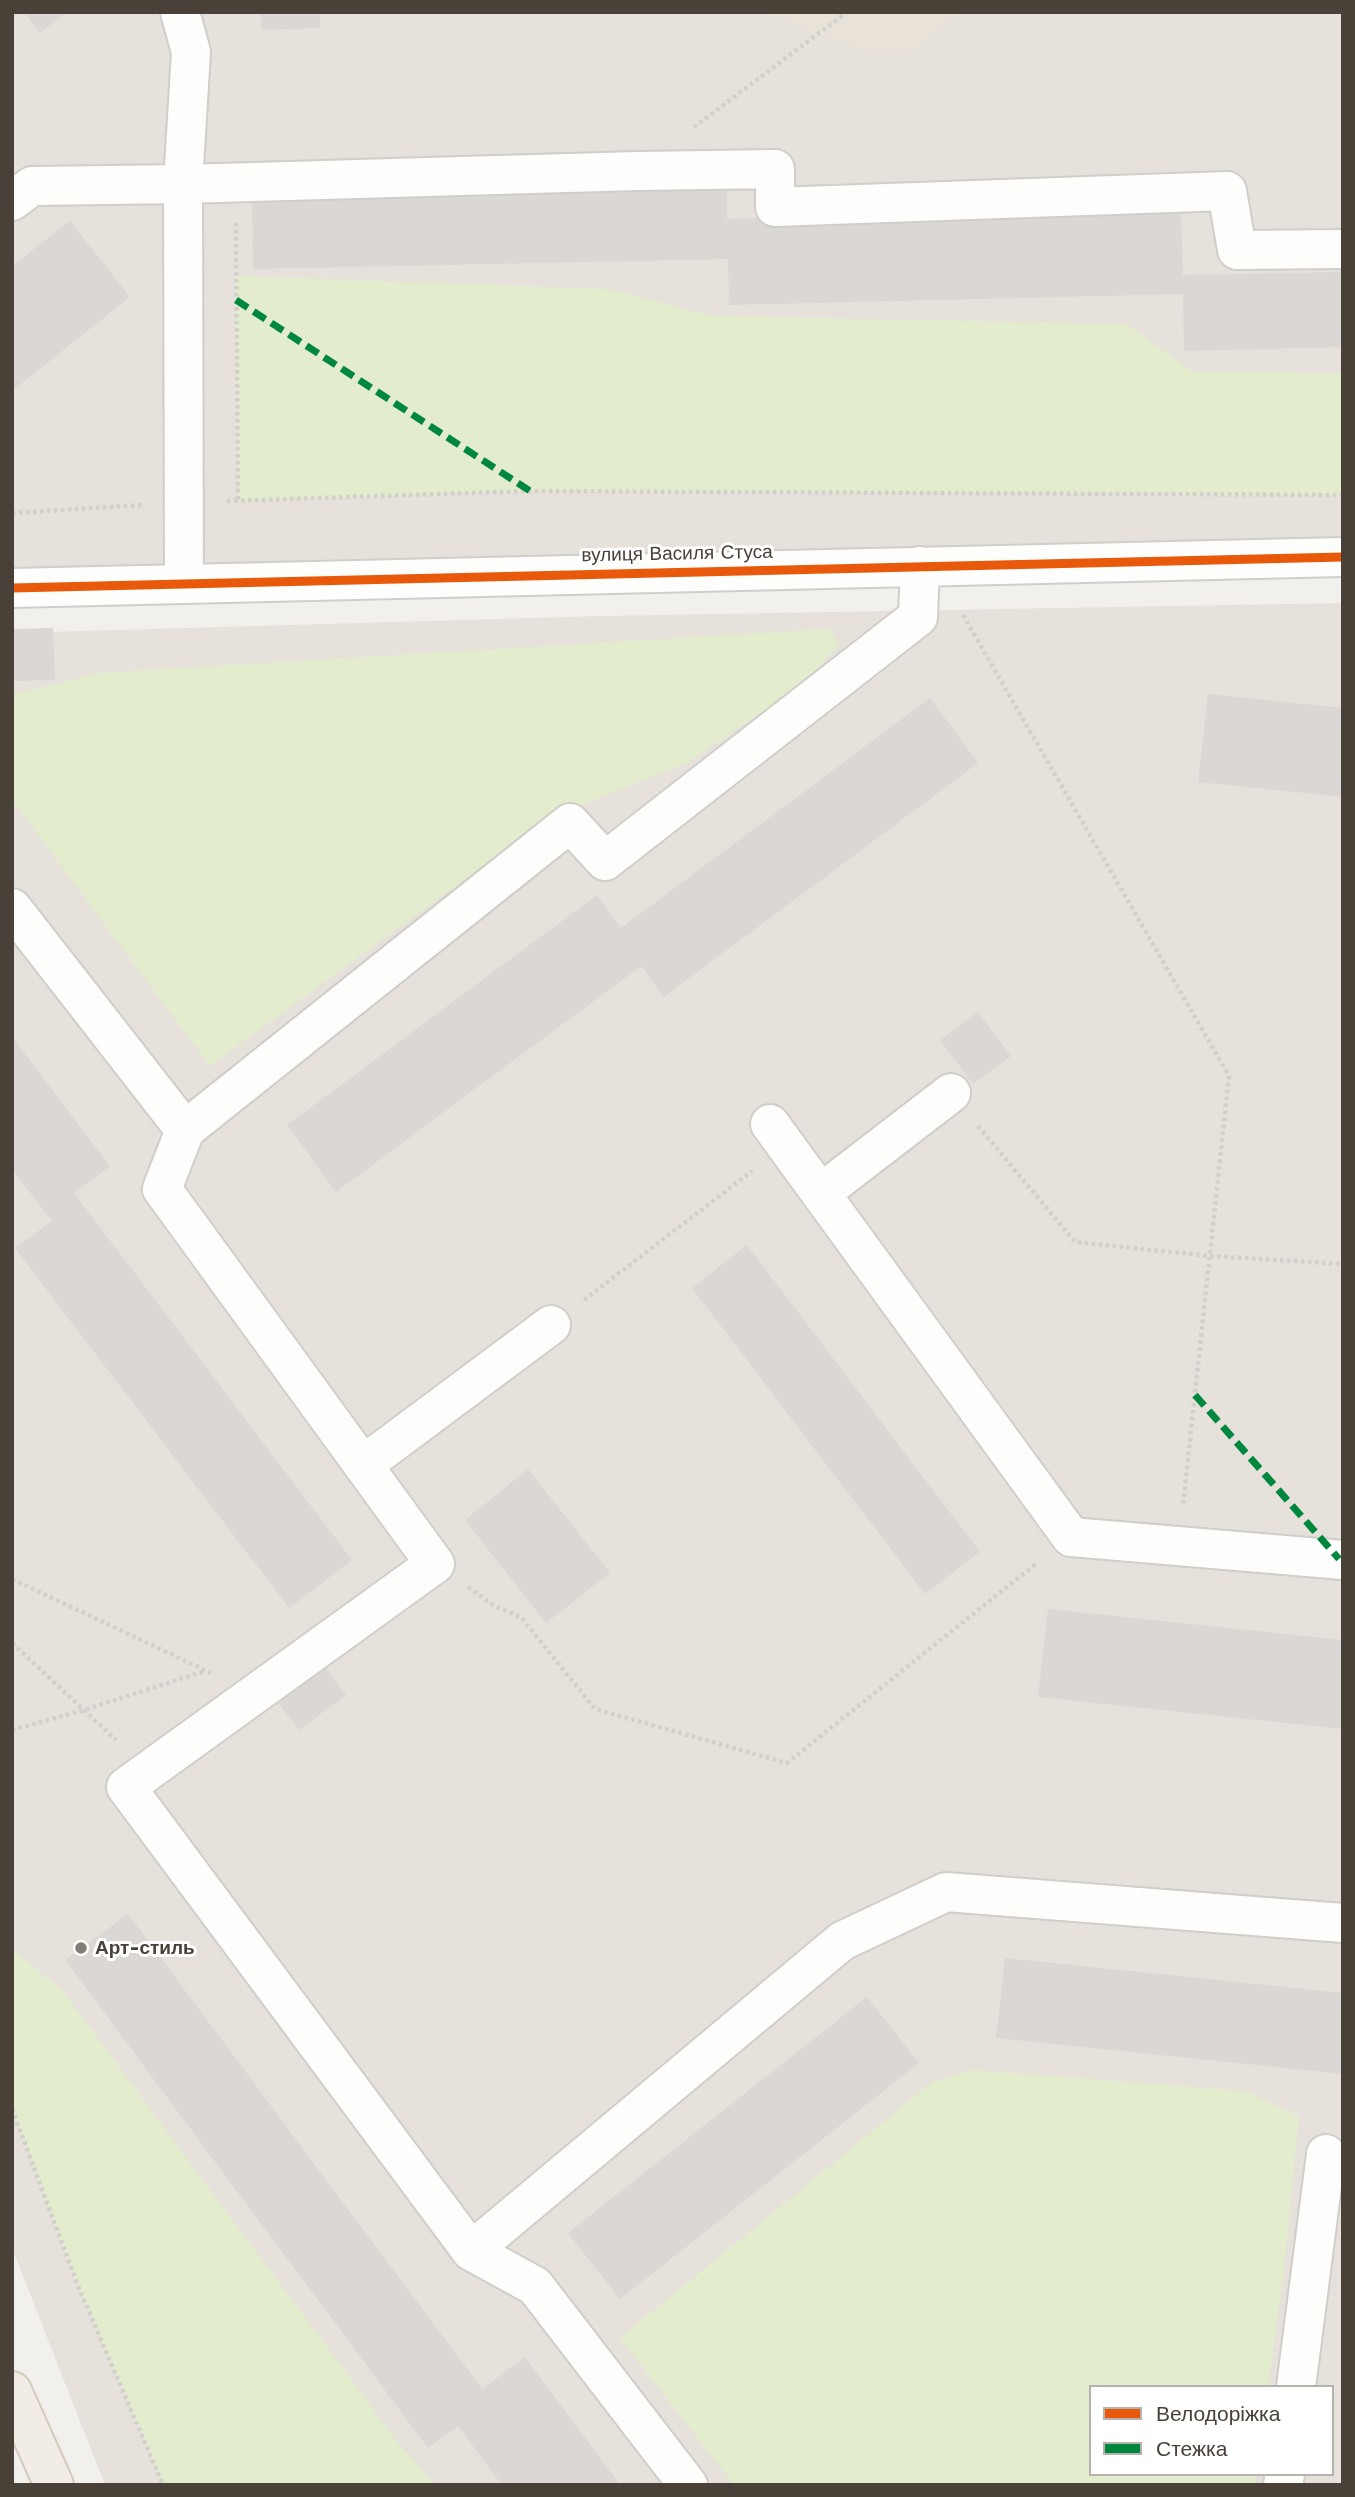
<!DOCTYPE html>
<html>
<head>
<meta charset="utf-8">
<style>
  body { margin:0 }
  #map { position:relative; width:1355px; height:2497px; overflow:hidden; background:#f2f0ed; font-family:"Work Sans",sans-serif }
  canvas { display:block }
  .frame { position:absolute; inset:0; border:14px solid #494038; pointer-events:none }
  .legend { position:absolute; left:1089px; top:2385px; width:245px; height:91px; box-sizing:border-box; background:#fff; border:2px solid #b6b3af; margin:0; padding:9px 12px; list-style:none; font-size:21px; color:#494038 }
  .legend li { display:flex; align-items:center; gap:14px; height:35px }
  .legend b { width:35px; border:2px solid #b6b3af }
</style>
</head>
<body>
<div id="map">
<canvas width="1355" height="2497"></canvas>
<div class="frame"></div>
<ul class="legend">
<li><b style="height:9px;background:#e8590c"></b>Велодоріжка</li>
<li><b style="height:9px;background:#00873e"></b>Стежка</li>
</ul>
</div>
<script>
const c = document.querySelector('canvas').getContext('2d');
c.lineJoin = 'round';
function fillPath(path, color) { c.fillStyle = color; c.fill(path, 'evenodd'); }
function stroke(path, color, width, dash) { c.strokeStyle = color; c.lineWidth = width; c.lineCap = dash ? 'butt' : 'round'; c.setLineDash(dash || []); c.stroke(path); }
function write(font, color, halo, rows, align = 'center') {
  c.font = font + ' "Work Sans",sans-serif'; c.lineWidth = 6; c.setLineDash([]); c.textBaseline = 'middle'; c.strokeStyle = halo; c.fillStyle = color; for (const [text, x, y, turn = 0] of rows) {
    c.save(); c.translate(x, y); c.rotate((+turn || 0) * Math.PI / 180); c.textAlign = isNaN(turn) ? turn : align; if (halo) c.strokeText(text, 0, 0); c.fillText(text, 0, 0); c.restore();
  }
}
const residential = new Path2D(`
  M12 12H1343V543L12 569Z
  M1343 603V2485H105L12 2248V633L602 616ZM1091 2387H1332V2474H1091Z`);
const education = new Path2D(`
  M761 12H961L913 51 869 53Z`);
const green = new Path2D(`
  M236 276 608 289 712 316 1126 324 1193 372 1343 373V495L530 491 238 501Z
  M829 629 839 645 800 687 686 763 583 804 529 832 210 1066 12 800V695L99 673Z
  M12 1949 62 1990 400 2445 435 2485H164L78 2286 12 2109Z
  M973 2070 1245 2091 1299 2116 1284 2270 1268 2387H1091V2474H1256L1254 2485H734L620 2338 932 2082Z`);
const building = new Path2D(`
  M24 12H67L40 33Z
  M261 12H320V28L262 30Z
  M727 183V219L1181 209 1183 275 1343 272V347L1184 351 1183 294 729 305 728 259 253 269 252 193Z
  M70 221 130 297 12 391V266Z
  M53 628 55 680 12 681V629Z
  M1208 694 1343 708V797L1198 782Z
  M930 698 978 763 664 997 641 966 336 1192 287 1125 597 895 621 928Z
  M978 1012 1011 1056 973 1084 940 1040Z
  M12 1037 110 1166 74 1193 352 1560 289 1608 15 1248 52 1221 12 1169Z
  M747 1245 980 1552 925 1594 692 1288Z
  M528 1469 610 1573 546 1623 465 1520Z
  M1048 1609 1343 1640V1729L1038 1697Z
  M322 1663 346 1695 299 1730 275 1698Z
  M128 1914 482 2389 525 2357 620 2485H502L458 2426 428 2448 65 1960Z
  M1005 1958 1343 1993V2074L996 2038Z
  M867 1997 919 2063 620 2299 568 2233Z`);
const path = new Path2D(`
  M694 127 847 12
  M236 223 238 501
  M227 501 530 491 1343 495
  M12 513 142 505
  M963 615 1229 1076 1183 1505
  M978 1126 1075 1242 1210 1256 1343 1264
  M584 1300 752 1171
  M12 1579 211 1673
  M468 1587 496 1607 521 1617 595 1709 787 1763 1037 1563
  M12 1643 116 1740
  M12 1730 84 1710 205 1671
  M12 2109 78 2286 163 2485`);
const minor = new Path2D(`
  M12 201 32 186 183 184 191 52 180 12
  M184 584 183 184 637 171 775 169V207L1227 191 1237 250 1343 249
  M12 588 1343 557
  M12 908 185 1130 570 823 605 861 918 617 920 566
  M770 1124 1071 1537 1343 1560
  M185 1130 162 1189 435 1564 126 1787 471 2251 535 2286 688 2485
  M821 1193 951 1093
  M363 1465 551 1325
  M471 2251 842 1941 946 1892 1343 1923
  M1296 2387 1326 2154
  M1283 2485 1285 2474`);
const major = new Path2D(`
  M12 2391 54 2485`);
const quiet = new Path2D(`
  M236 300 530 491
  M1195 1395 1339 1559`);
const cycleway = new Path2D(`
  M12 588 1343 557`);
const markers = [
  [81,1948,7,"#847e77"]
];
const streetNames = [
  ["вулиця Василя Стуса",677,554,-1]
];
const poiNames = [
  ["Арт-стиль",95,1948]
];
fillPath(residential, '#e6e1db');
fillPath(education, '#e9e2d9');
fillPath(green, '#e4ecce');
fillPath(building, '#dbd7d4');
stroke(minor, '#d0cecb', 42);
stroke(major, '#d4c9bb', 42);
stroke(path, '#d2d0cb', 4.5, [3.5, 3.5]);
stroke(minor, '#fdfdfc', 38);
stroke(major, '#f1ece5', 38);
stroke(quiet, '#00873e', 7, [14, 7]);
stroke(cycleway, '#e8590c', 9);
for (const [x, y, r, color] of markers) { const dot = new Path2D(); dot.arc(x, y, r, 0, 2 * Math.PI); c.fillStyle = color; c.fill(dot); stroke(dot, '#fff', 2.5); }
write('19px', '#494038', '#fff', streetNames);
write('bold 19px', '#494038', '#fff', poiNames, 'left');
</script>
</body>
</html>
